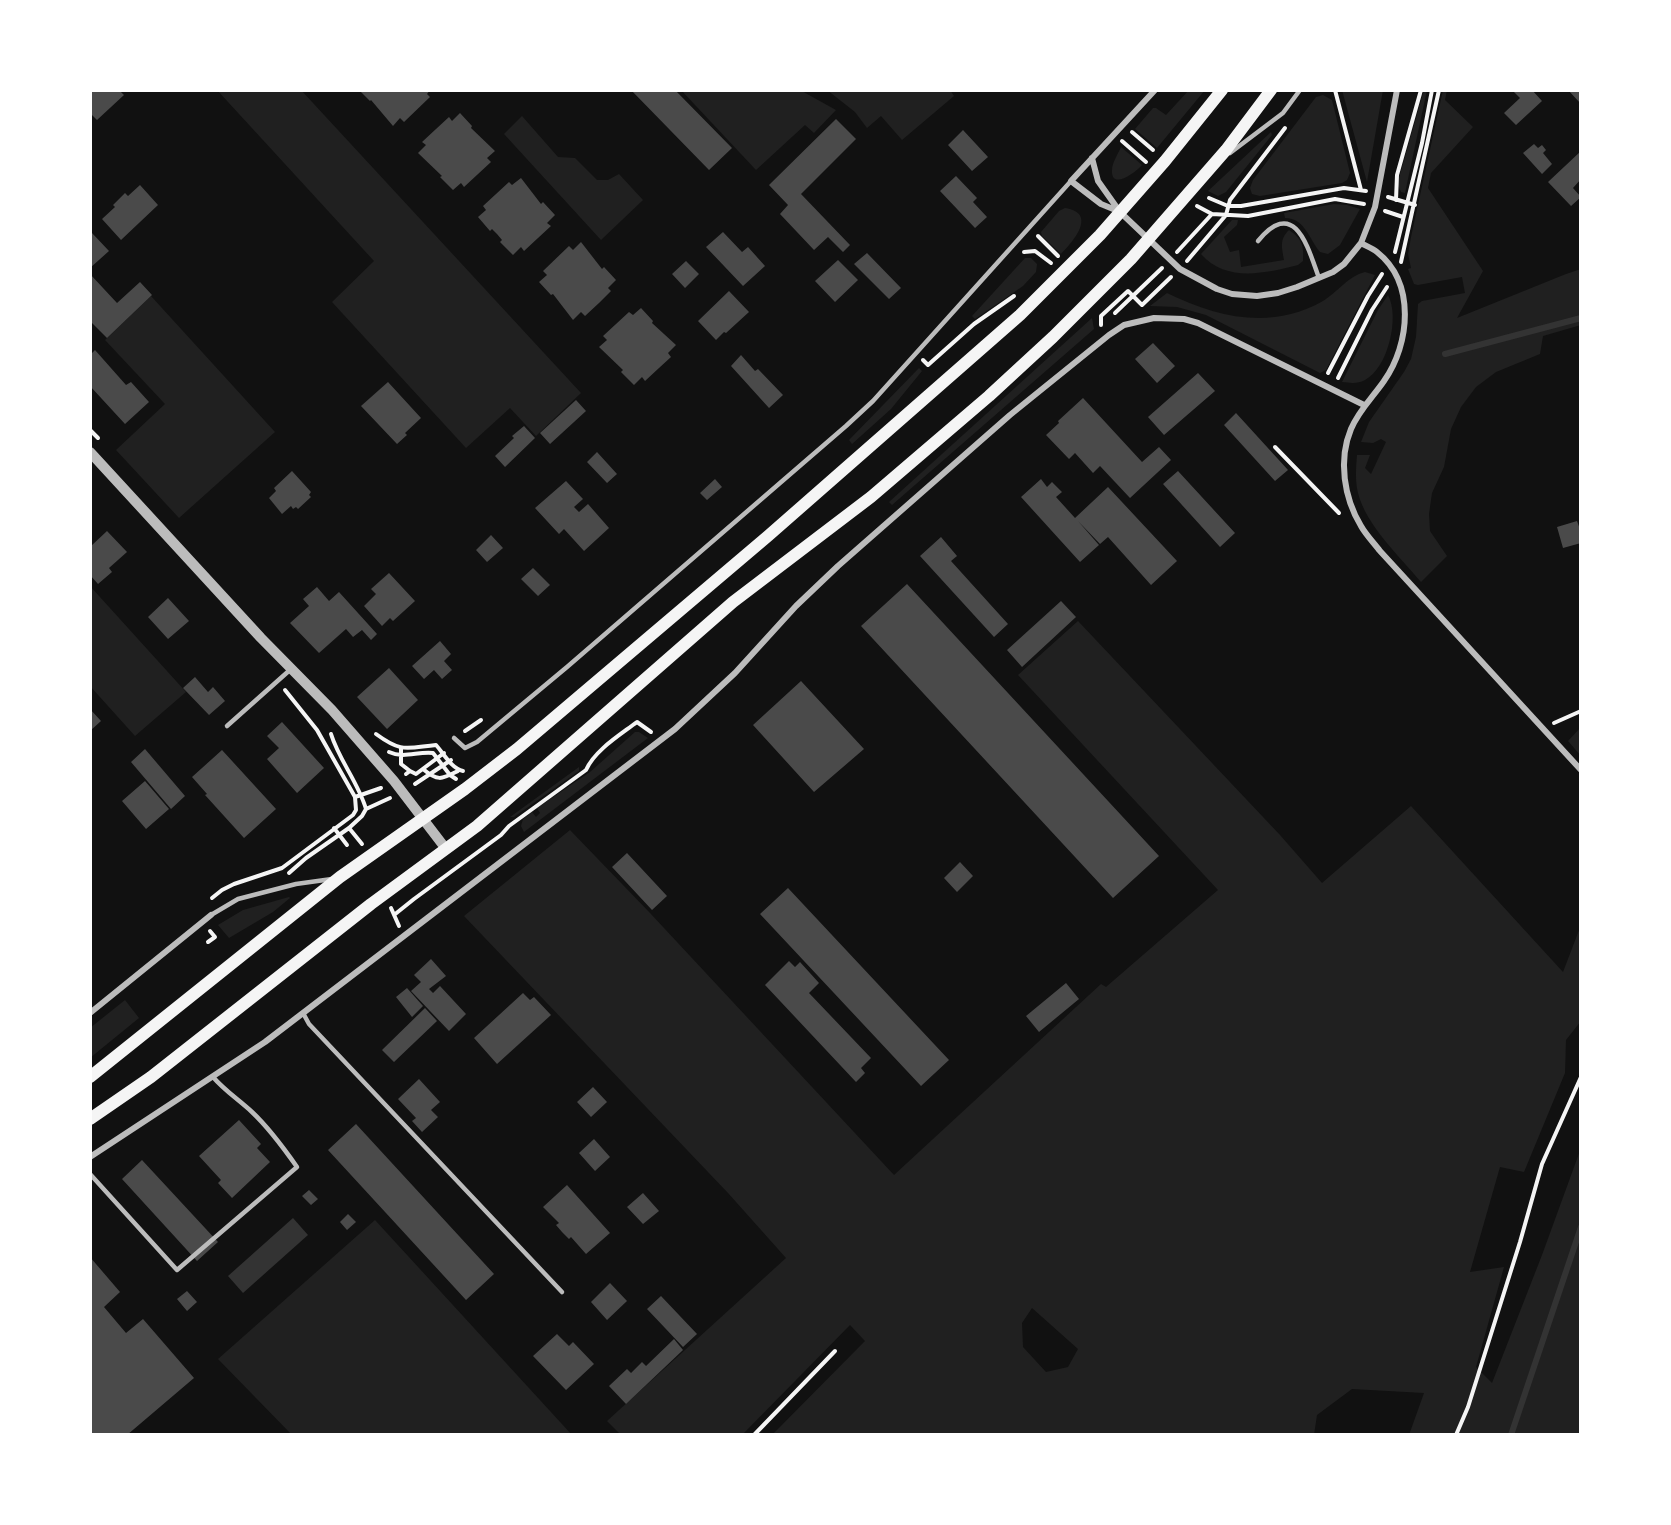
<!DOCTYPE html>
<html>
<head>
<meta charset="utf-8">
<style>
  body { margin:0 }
  #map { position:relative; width:1671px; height:1525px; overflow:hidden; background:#111; font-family:Helvetica,sans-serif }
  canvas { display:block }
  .frame { position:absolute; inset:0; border:92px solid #fff; pointer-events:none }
</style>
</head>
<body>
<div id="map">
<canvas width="1671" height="1525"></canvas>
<div class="frame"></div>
</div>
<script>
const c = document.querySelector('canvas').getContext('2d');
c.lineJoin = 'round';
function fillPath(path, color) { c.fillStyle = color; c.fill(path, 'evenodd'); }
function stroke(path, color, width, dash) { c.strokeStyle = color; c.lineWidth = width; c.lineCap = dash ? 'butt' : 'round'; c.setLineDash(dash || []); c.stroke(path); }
const green = new Path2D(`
  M217 90H301L581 393 536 436 510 408 466 448 332 302 374 261Z
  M681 90H800L836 110 814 133 805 125 756 170Z
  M827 90H950L954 96 902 140 881 116 867 128 855 112Z
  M1189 90H1205L1157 148 1135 129 1153 108H1156L1166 115Z
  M1342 90H1383L1367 182Z
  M1424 90H1427L1405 193 1401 192 1398 185 1399 178Z
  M1443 90H1447L1445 100 1473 127 1431 173 1428 188 1483 271 1457 318 1566 274 1581 269V325L1543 336 1540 354 1496 372 1476 387 1461 407 1451 429 1444 467 1432 493 1429 514 1430 531 1447 556 1421 582C1400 557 1366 525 1358 493 1355 480 1356 468 1357 455H1370L1365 468 1371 474 1386 442 1381 439 1373 443 1361 442 1369 422 1404 372 1411 359 1416 337 1418 304 1422 301 1465 293 1462 277 1418 285 1414 284 1408 269 1411 268 1408 254 1411 237Z
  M1323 95 1332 100 1350 173 1347 180 1342 183 1260 196 1252 194 1250 188 1253 180 1316 97Z
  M522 116 558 157 575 158 597 180H608L619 174 643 200 601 240 504 134Z
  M1271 132 1272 135 1226 192 1218 196 1208 191Z
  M1121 147 1142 165C1136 172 1111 191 1112 170 1112 163 1118 154 1121 147Z
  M1334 204 1347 205 1360 209 1340 245 1328 254 1320 252C1309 239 1305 218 1285 218L1284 213Z
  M1065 208C1098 213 1073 242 1061 254L1042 236 1041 232 1059 211Z
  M1232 220H1238L1237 225 1224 237 1230 252 1239 250 1241 267 1284 260C1282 247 1279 240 1289 230 1302 239 1304 245 1303 261L1298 265C1266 273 1226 283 1201 254Z
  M1025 258H1031L1037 264 1036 272 1023 286 975 319 972 316Z
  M1365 272 1375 275 1326 370 1320 373 1206 315 1177 307 1150 306 1167 293C1217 317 1270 331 1323 301 1338 292 1348 276 1365 272Z
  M1388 295C1400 317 1388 368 1365 380 1357 384 1351 383 1342 382L1378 310Z
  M151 296 275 432 179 518 116 450 165 404 105 340Z
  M1092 318 1094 329 892 505 889 502Z
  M919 368 922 371 891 409 852 444 849 440Z
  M90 586 186 692 135 736 90 686Z
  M1078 621 1280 835 1322 883 1411 806 1563 972 1581 925V1021L1566 1040 1565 1073 1524 1172 1500 1167 1470 1272 1504 1267 1476 1367 1492 1383 1542 1255 1581 1148V1435H1409L1424 1393 1352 1389 1317 1415 1314 1435H772L865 1341 850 1325 742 1435H621L607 1421 786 1258 728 1193 464 916 570 830 650 913 894 1175 1101 984 1106 987 1218 890 1018 675ZM1032 1308 1078 1349 1068 1367 1046 1372 1023 1347 1022 1323Z
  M1581 727V756L1568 741Z
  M635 732H639L648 738 524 832 521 826 523 819 532 812 536 817 540 813 537 808 590 772Z
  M579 767V771L514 817H510Z
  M289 897 290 898 273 912 229 938 218 925 243 910Z
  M125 1000 139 1018 90 1058V1028Z
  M375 1220 572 1435H292L218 1359Z`);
const water = new Path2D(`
  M293 1218 308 1235 243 1293 228 1276Z`);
const stream = new Path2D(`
  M1445 354 1581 318
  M1511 1435 1581 1227`);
const building = new Path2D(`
  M90 90H119L124 95 97 120 90 113Z
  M359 90H430L427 94 430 97 404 122 400 118 393 126 371 100 370 101Z
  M631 90H675L732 148 709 170Z
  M1515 90H1532L1542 101 1516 125 1504 113 1520 98 1513 91Z
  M1568 90H1581V104Z
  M460 113 472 126 471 128 495 151 487 158 491 162 464 187 461 183 453 190 440 177 442 176 418 153 426 145 422 142 436 129 449 117 452 121Z
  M836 119 856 139 801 194 850 245 843 252 828 237 814 250 780 214 788 205 769 185Z
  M963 130 988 157 972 171 948 145Z
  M1534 144 1538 148 1542 145 1546 150 1543 153 1552 164 1542 174 1523 153Z
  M1581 151V179L1573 188 1581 197 1571 206 1548 182Z
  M956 176 977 198 973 202 987 217 975 228 940 191Z
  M521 178 541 204 543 202 555 215 547 223 551 226 538 238 524 251 521 247 513 255 500 242 502 240 497 234 492 229 490 231 478 217 486 210 483 206 509 182 512 185Z
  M140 185 158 205 121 240 102 219 115 207 113 205 125 193 128 196Z
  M723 232 742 252 748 247 765 266 743 286 706 247Z
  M92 233 109 251 90 268V236Z
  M581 242 602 269 604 267 616 280 608 288 611 291 599 303 585 316 581 312 573 320 553 294 551 295 539 282 547 275 543 271 569 246 573 250Z
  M867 253 901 288 889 299 854 264Z
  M838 260 858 280 835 302 815 281Z
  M686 261 699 274 685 288 672 274Z
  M90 274 117 303 140 282 152 295 107 338 90 321Z
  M729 291 749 312 726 333 724 332 716 340 698 321Z
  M641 308 653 321 652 323 676 345 668 353 671 357 659 368 645 381 642 377 634 385 621 372 623 370 599 347 607 340 603 336 629 312 633 315Z
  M1153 343 1175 366 1157 383 1135 359Z
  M95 350 126 385 131 382 149 402 125 424 90 386V355Z
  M741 355 755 371 758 369 783 395 769 408 731 366Z
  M1198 373 1215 391 1164 435 1148 417Z
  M388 382 421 418 405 433 407 435 397 444 361 406Z
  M1083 398 1142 462 1159 447 1171 460 1130 498 1100 466 1093 473 1075 453 1069 459 1046 435 1059 423 1058 421Z
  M576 400 586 411 550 444 540 433Z
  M1236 413 1288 470 1275 481 1224 425Z
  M524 426 535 438 505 467 495 456 514 438 512 436Z
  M597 452 617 474 607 483 587 462Z
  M292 471 311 492 309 495 311 497 298 509 296 507 293 509 291 506 282 514 269 498 276 491 274 488Z
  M1178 471 1235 533 1220 547 1163 484Z
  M715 479 722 487 707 500 700 493Z
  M1041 479 1047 487 1052 482 1062 492 1056 497 1075 518 1108 487 1177 561 1151 585 1108 537 1100 544 1078 521 1099 545 1080 562 1021 497Z
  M566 481 583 499 574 507 579 512 588 504 609 528 584 551 564 529 559 534 535 508Z
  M1577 521 1581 532V543L1563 548 1557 527Z
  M107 531 127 552 109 568 112 572 98 584 90 575 92 552 90 547Z
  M491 535 503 548 487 562 476 550Z
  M941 537 957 556 951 561 1008 624 994 637 920 556Z
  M533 568 550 585 538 596 521 579Z
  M389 573 415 601 393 621 390 618 382 626 364 606 376 594 371 589Z
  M907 584 1159 856 1113 898 861 626Z
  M317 587 329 601 339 592 377 634 371 640 362 630 353 637 346 629 319 653 290 623 309 606 303 599Z
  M168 598 189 621 168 639 148 617Z
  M1061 601 1076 617 1022 667 1007 650Z
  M440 641 451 654 444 661 452 670 442 679 434 670 424 679 412 666Z
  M389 668 418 700 387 729 357 697Z
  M195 677 208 692 213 687 225 701 209 715 183 688Z
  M801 681 864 749 814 792 753 725Z
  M90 709 101 721 90 731Z
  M282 722 324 768 297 793 267 759 279 748 267 736Z
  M145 749 185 796 171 809 131 762Z
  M222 750 276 809 244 838 205 795 207 794 192 777Z
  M145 781 169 809 146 829 122 801Z
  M627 853 667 896 652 910 612 867Z
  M960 862 973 876 957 892 944 878Z
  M788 888 949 1060 921 1086 760 914Z
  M431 959 446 976 429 989 433 993 440 986 466 1014 449 1031 411 991 421 982 414 975Z
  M789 961 795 967 800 962 819 983 809 993 871 1058 861 1068 865 1073 856 1082 765 985Z
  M1066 983 1079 999 1039 1032 1026 1016Z
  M407 988 423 1006 412 1017 396 997Z
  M523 993 530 1000 534 997 551 1015 497 1064 474 1038Z
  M425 1008 437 1021 394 1062 382 1050Z
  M419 1079 440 1102 431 1110 438 1117 422 1132 412 1121 416 1118 398 1099Z
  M593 1087 607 1102 591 1117 577 1102Z
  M239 1120 261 1144 257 1148 270 1162 232 1198 218 1183 221 1180 199 1156Z
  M356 1124 494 1274 466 1300 328 1150Z
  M594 1139 610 1157 595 1171 579 1153Z
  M142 1160 218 1242 197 1261 122 1179Z
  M567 1185 610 1233 586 1254 571 1237 569 1239 562 1232 556 1225 559 1223 543 1207Z
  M309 1190 318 1199 311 1205 302 1196Z
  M643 1193 659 1211 643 1224 627 1207Z
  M348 1214 356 1222 347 1230 340 1222Z
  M90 1257 120 1292 104 1307 126 1333 143 1319 194 1378 127 1435H90Z
  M610 1283 627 1301 607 1320 591 1302Z
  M187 1291 197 1302 187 1311 177 1299Z
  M661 1296 697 1334 683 1347 647 1309Z
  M557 1334 569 1346 573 1342 594 1364 566 1390 533 1356Z
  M674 1339 683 1350 626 1404 609 1386 627 1369 631 1373 642 1362 646 1366Z`);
const path = new Path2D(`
  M1335 90 1361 190
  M1132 132 1153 150
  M1122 141 1146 162
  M1388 197 1415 205
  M1209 198 1228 206H1241L1344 188 1366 191
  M1396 200 1397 175 1421 90
  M1197 206 1212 214
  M1385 211 1403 217
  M1038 236 1058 256
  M1024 252 1035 251 1051 263
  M1177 252 1212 214 1248 216 1335 199 1364 204
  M1395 252 1422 143 1432 90
  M1187 261 1226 215 1230 200 1285 128
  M1401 262 1439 90
  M1115 313 1162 268
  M1101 325V316L1128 291 1142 305 1171 277
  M923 360 928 365 974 324 1014 296
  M1328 373 1368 296 1382 274
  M1338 378 1372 310 1387 287
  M90 430 98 438
  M1275 447 1339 513
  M285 690 317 730 355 797
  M1554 723 1581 711
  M465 731 481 720
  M331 734C339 760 358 782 366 809
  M376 734C402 753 406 748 436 745 444 754 452 769 463 771
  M401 749V764L410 771 406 774
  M389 752C404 759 418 751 433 753L450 775 456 779
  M423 769C438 782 442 779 458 771
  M410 771 416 774 444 753
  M415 784 451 760
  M334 828 347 845
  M349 828 362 844
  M289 873 306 858 349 828 362 816 366 809 390 798
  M212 898 222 890 234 884 282 868 353 815 356 810 355 797 381 788
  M391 908 399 926
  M394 915 414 899 501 835 509 826 586 770C595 750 620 735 637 722L651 732
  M208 942 215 937 210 931
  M754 1435 835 1351
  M1456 1435 1468 1407 1520 1242 1542 1164 1581 1077`);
const service = new Path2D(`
  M1230 153 1283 113 1300 90
  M1258 241C1295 196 1308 248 1319 278
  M227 726 291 669
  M454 738 465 748 477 742 567 667 846 426 873 401 1071 181
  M211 915 238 899 296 884 332 879
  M303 1013 309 1024 562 1292
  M90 1174 177 1270 297 1167C283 1147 269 1128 252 1112 239 1100 224 1090 213 1077`);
const minor = new Path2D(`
  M1092 158 1098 181 1120 212 1180 269 1217 289 1232 294 1257 296 1278 293 1297 287 1333 272 1344 264 1361 243 1375 207 1397 90
  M1118 211 1101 204 1071 181 1155 90
  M1361 243C1366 246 1372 248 1377 252 1416 283 1410 344 1384 381 1373 397 1359 410 1351 429 1338 460 1344 498 1361 526 1366 535 1374 543 1380 551L1581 770
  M90 1013 211 915
  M90 1157 265 1042 675 729 735 673 796 606 838 566 1010 415 1109 335 1124 325 1154 318 1184 319 1198 323 1364 405`);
const tertiary = new Path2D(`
  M90 452 261 638 332 710 394 781 446 849`);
const secondary = new Path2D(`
  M90 1077 340 877 465 789 517 749 768 536 1020 315 1100 235 1165 161 1222 90
  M90 1119 151 1077 371 904 477 826 733 602 871 497 989 396 1053 337 1131 259 1226 150 1271 90`);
fillPath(green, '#202020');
fillPath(water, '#333');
stroke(stream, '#333', 6);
fillPath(building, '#4a4a4a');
stroke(path, '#f5f5f5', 4);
stroke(service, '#bcbcbc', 4.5);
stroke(minor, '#bcbcbc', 6);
stroke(tertiary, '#bcbcbc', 10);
stroke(secondary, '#f5f5f5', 12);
</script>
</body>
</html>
